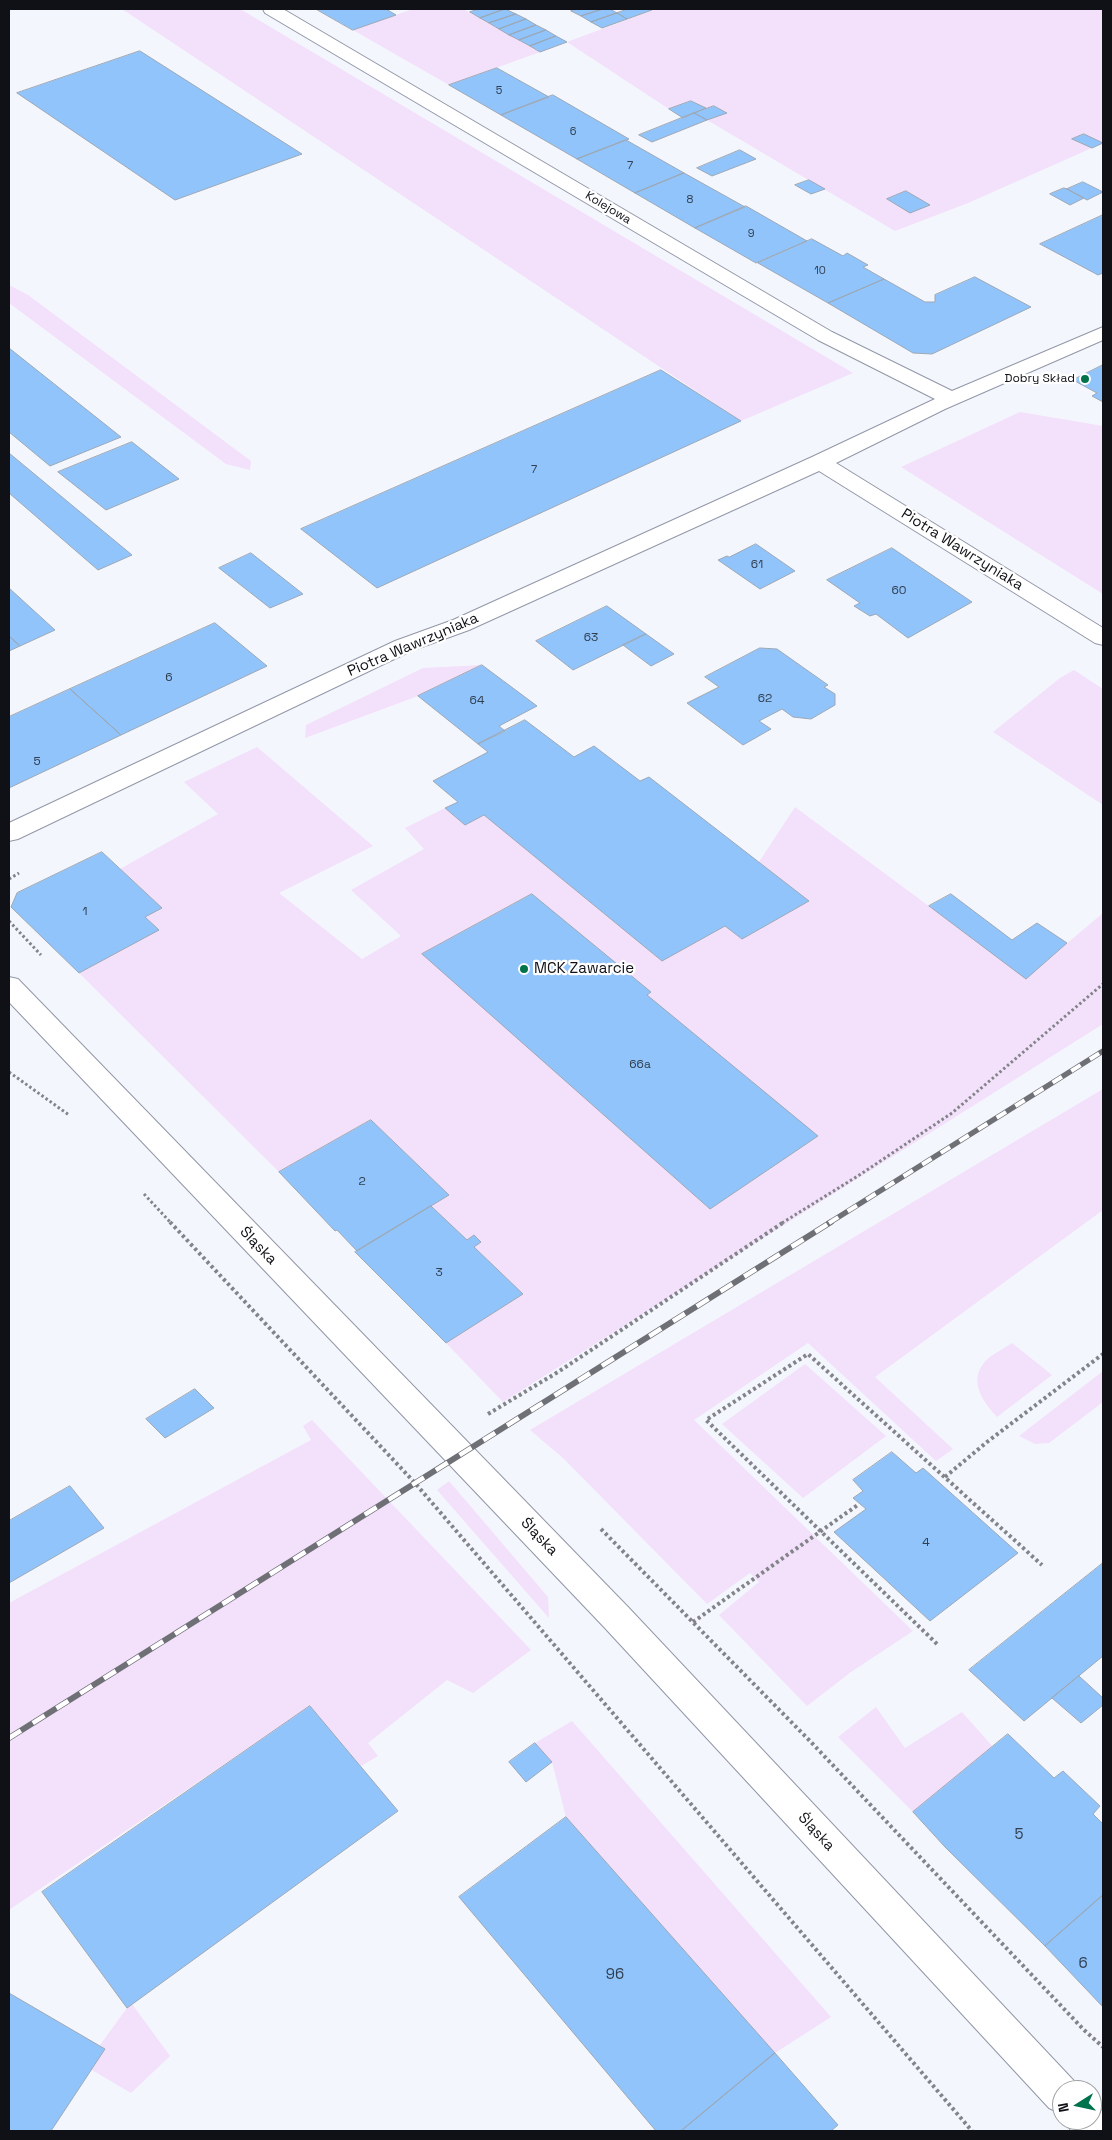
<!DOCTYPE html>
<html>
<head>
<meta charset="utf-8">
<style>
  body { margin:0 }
  #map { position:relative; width:1112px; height:2140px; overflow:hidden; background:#f4f6fd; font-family:"Space Grotesk",sans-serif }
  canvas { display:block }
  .frame { position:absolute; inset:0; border:10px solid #0f1116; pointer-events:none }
  .north { position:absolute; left:1052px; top:2080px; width:50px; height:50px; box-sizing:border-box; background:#fff; border:1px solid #9fa0a2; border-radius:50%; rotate:260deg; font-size:14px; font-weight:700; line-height:20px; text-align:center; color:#0f1116 }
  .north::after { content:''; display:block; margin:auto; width:18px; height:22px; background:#00734d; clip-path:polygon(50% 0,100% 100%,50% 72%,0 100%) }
</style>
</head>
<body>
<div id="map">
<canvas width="1112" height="2140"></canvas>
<div class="frame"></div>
<div class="north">N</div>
</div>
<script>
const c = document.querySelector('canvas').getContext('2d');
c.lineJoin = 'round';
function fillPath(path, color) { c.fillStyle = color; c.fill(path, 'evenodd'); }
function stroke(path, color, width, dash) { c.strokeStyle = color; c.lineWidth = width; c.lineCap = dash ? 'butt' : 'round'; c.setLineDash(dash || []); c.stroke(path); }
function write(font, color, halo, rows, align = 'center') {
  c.font = font + ' "Space Grotesk",sans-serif'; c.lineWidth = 4.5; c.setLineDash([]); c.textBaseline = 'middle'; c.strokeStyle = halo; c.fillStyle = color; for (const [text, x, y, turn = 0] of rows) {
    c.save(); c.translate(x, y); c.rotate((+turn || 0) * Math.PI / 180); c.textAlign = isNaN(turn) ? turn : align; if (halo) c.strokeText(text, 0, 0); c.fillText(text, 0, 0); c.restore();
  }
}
const green = new Path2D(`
  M122 9H240L853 373 741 421Z
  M413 9H463L540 52 449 85 353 30Z
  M656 9H1103V143L968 203 895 231 707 120 727 112 714 106 706 108 691 101 669 109 567 42Z
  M9 285 28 295 251 461 250 470 226 464 9 303Z
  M1020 412 1103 426V594L901 467Z
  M482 665 418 696 305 738 306 725 423 668Z
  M1074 670 1103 689V805L993 732 1060 678Z
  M257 747 373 846 279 893 362 959 401 936 351 890 424 849 405 828 445 808 465 825 484 815 662 961 725 926 742 939 808 901 759 862 795 807 1026 978 1103 913V1024L503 1402 446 1343 523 1294 474 1247 481 1241 474 1235 467 1240 431 1206 449 1195 371 1120 279 1172 79 973 158 930 145 917 162 908 120 869 218 814 184 782ZM532 894 651 992 647 995 817 1137 710 1209 423 954Z
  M1103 1089V1210L875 1377 953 1449 936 1461 808 1343 694 1420 913 1631 851 1672 807 1706 719 1615 759 1582 750 1573 707 1604 563 1458 530 1430Z
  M1012 1343 1052 1375 997 1417C984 1403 969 1383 983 1364 989 1355 1004 1349 1012 1343Z
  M805 1364 886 1436 803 1498 722 1424Z
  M1103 1371V1402L1049 1443 1035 1444 1019 1436Z
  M312 1420 531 1650 473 1693 447 1680 368 1743 378 1756 361 1766 310 1706 9 1910V1603L311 1440 303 1426Z
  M449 1481 548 1597 549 1618 437 1490Z
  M876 1707 905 1748 962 1712 993 1747 913 1812 838 1737Z
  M572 1721 831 2017 775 2053 566 1817 552 1762 535 1743Z
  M132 2004 170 2056 131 2093 92 2070 105 2049 100 2045 127 2008Z`);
const building = new Path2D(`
  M316 9H386L396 15 353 30Z
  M479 9H505L480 18 470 12Z
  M505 9 516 14 489 23 480 18Z
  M577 9H603L581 16 571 11Z
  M603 9H610L617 13 591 22 581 16Z
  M628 9H651L652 10 627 19 617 13Z
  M617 13 627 19 602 28 591 22Z
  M516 14 526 19 499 29 489 23Z
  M526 19 536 25 509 35 499 29Z
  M536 25 546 30 519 40 509 35Z
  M546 30 556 36 530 46 519 40Z
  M556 36 567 42 540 52 530 46Z
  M140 51 302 154 175 200 17 93Z
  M497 68 549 97 501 115 449 85Z
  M553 95 629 139 577 159 501 115Z
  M691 101 706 108 683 118 669 109Z
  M714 106 727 113 707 120 694 113Z
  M694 113 707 120 652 142 639 135Z
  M1084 134 1103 143 1092 148 1072 139Z
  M626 140 684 173 635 193 577 159Z
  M740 150 756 159 712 176 697 168Z
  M684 173 745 207 695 228 635 193Z
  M809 180 825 189 811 194 795 185Z
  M1083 182 1103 192 1087 200 1067 189Z
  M1064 188 1067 189 1084 198 1070 205 1050 194Z
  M906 191 930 205 910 213 887 199Z
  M746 206 807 241 756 263 695 228Z
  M1103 215V273L1098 275 1040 244Z
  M812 239 843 256 847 253 868 265 863 267 884 279 828 303 758 263Z
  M975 277 1031 307 932 354 913 353 828 303 884 279 925 302H935V295Z
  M9 348 121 437 50 466 9 432Z
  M1103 365V402L1092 396 1097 393 1073 380Z
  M661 370 741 421 377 588 301 529Z
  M132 442 179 479 106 510 58 472Z
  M9 453 132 555 98 570 9 493Z
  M756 544 795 571 760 589 718 560 727 556 729 557Z
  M892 548 972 602 908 638 876 614 870 616 854 606 860 603 827 580Z
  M251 553 303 594 270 608 219 568Z
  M9 588 55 630 20 646 9 636Z
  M607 606 646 634 573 670 536 641Z
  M215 623 267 666 121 735 70 689Z
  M646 634 674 654 651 666 623 645Z
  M9 636 20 646 9 651Z
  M760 648 777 649 828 685 824 687 835 694V705L811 719 793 717 782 709 759 721 771 729 743 745 687 703 719 687 705 677Z
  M482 665 537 706 499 726 505 731 478 744 418 696Z
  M70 689 121 735 9 788V717Z
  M525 720 574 757 594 746 640 781 649 777 809 901 742 939 725 926 662 961 484 815 465 825 445 808 458 802 433 781 488 752 478 744Z
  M102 852 162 908 145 917 159 930 79 973 11 907 17 893Z
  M532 894 651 992 647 995 818 1136 710 1209 422 954Z
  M951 894 1012 940 1037 923 1067 943 1026 979 929 906Z
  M371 1120 449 1195 357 1251 337 1230 335 1231 279 1172Z
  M431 1206 467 1240 474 1235 481 1242 474 1247 523 1294 446 1343 355 1252Z
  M195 1389 214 1408 165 1438 146 1419Z
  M892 1452 916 1473 923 1468 1018 1553 930 1621 834 1532 866 1509 853 1498 863 1491 853 1480Z
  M70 1486 104 1528 9 1583V1521Z
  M1103 1563V1656L1024 1721 969 1670Z
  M1079 1676 1103 1698V1705L1081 1723 1052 1698Z
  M310 1706 398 1811 127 2008 42 1892Z
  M1008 1734 1054 1778 1063 1771 1100 1806 1093 1814 1103 1824V1895L1045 1946 945 1847 913 1812Z
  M535 1743 552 1762 526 1782 509 1762Z
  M566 1817 775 2053 681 2131H656L459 1897Z
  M1103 1895V2007L1045 1946Z
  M9 1993 105 2049 51 2131H9Z
  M775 2053 838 2125 831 2131H681Z`);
const pathFar1 = new Path2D(`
  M9 879 19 873
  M9 921 41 955
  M9 1072 69 1115
  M144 1194 171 1223
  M782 1223 861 1174 952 1113 1103 984`);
const path = new Path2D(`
  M170 1222 415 1483 972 2131
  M488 1414 558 1372 784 1222
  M945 1477 987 1442 1103 1354
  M601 1529 809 1740 1084 2030 1103 2047
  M693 1622 859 1504
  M937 1644 706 1420 808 1354 1042 1565`);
const minor = new Path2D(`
  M263 9H283L832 332 952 391 1103 327V340L945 409 836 463 1103 628V645L1095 643 819 471 469 630 411 651 18 839 9 841V823L395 641 453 620 812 457 935 399 818 340 265 13Z
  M9 977 18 979 628 1607 1075 2082 1079 2090H1062V2114L1049 2108 604 1627 9 1002Z
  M1092 2104 1103 2111V2131H1071L1066 2120H1092Z`);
const railFar1 = new Path2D(`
  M829 1223 1103 1051`);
const rail = new Path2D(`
  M9 1738 831 1222`);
const markers = [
  [1085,379,5,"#00734d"],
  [524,969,5,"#00734d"]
];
const farNumbernames = [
  ["5",499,91],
  ["6",573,132],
  ["7",630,166],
  ["8",690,200],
  ["9",751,234],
  ["10",820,271],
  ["7",534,470]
];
const farStreetnames = [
  ["Kolejowa",608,208,31]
];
const farPoinames = [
  ["Dobry Skład",1075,379]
];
const numberNames = [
  ["61",757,565],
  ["60",899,591],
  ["63",591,638],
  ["6",169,678],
  ["62",765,699],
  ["64",477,701],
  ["5",37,762],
  ["1",85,912],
  ["66a",640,1065],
  ["2",362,1182],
  ["3",439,1273],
  ["4",926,1543]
];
const streetNames = [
  ["Piotra Wawrzyniaka",962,550,32],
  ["Piotra Wawrzyniaka",413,645,-23],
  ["Śląska",258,1246,46],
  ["Śląska",539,1537,46],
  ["Śląska",816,1832,47]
];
const poiNames = [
  ["MCK Zawarcie",534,969]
];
const nearNumbernames = [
  ["5",1019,1835],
  ["6",1083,1964],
  ["96",615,1975]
];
fillPath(green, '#f3e0fa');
fillPath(building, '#91c4fb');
stroke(building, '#9ca8b6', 1);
stroke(minor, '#9297a7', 2);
stroke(pathFar1, '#82848a', 3, [2.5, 2.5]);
stroke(path, '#82848a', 4, [3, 3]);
fillPath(minor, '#fff');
stroke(railFar1, '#6e7076', 5.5);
stroke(rail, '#6e7076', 6);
stroke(railFar1, '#fff', 4, [11]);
stroke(rail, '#fff', 4.5, [14]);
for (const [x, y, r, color] of markers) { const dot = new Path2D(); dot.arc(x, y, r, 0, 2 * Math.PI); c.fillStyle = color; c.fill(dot); stroke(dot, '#fff', 2); }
write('11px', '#303e4f', null, farNumbernames);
write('12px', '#0f1116', '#fff', farStreetnames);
write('12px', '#0f1116', '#fff', farPoinames, 'right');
write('12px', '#303e4f', null, numberNames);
write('15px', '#0f1116', '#fff', streetNames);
write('15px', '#0f1116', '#fff', poiNames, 'left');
write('15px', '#303e4f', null, nearNumbernames);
</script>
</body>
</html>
